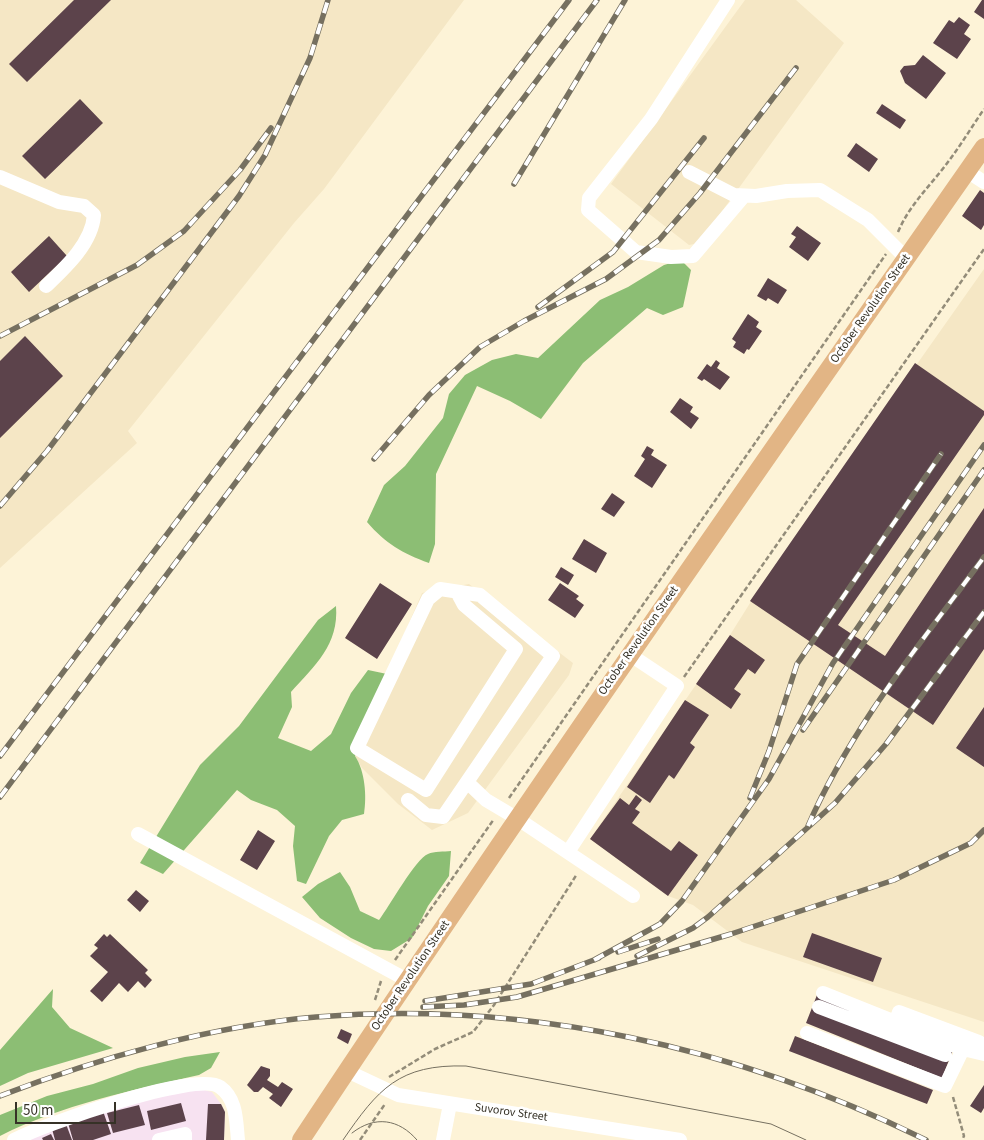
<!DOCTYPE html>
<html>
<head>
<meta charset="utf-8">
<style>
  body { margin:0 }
  #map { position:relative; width:984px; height:1140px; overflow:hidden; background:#fdf3d7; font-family:"Source Sans 3",sans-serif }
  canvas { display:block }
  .scale { position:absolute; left:15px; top:1102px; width:101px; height:22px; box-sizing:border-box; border:2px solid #363227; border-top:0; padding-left:6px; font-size:15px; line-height:18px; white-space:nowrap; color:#363227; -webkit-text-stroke:4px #fff; paint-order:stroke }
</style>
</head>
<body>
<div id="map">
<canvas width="984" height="1140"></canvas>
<div class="scale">50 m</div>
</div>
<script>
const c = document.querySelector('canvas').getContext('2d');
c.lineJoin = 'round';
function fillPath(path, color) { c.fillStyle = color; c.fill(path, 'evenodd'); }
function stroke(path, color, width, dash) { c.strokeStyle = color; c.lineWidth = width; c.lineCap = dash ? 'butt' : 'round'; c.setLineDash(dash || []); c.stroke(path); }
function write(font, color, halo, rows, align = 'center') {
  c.font = font + ' "Source Sans 3",sans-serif'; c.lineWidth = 5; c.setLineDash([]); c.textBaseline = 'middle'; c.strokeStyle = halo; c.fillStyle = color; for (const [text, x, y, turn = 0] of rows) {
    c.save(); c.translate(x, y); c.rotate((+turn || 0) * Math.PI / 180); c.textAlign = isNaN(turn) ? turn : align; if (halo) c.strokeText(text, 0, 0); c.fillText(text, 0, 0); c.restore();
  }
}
const commercial = new Path2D(`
  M196 1088 212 1092 221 1104 225 1112 224 1140H22L80 1117Z`);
const built = new Path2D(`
  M0 0H464L324 189 294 223 128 431 137 443 0 568Z
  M745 0H796L844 43 699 243 689 245 611 184Z
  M984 269V1022L742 942 693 905 668 896 590 839 730 635 762 584Z
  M469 584 573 663 569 675 468 813 432 830 398 804 362 768 355 756 360 735 422 593Z`);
const forest = new Path2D(`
  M681 260 691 270 683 307 663 315 647 308 583 363 541 419 510 401 477 386 436 474 435 544 429 563C402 553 386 544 367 522L384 485 405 466 443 418 449 394 465 375 492 360 516 354 538 358 600 300 628 287 664 265Z
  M336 606C339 645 315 665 291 692L292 707 278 738 311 751 331 734 351 693 368 670 387 674 360 735 355 756C365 771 367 796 364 814L342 820 329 836 306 884 297 881 293 846 295 826 277 810 251 800 237 790 163 874 140 863 200 765 239 726 318 620Z
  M451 851 449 876 428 906 412 938 391 951 374 949 351 938 320 918 302 897 318 884 340 872 350 887 360 911 379 920C389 907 416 858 428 854 434 851 444 852 451 851Z
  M53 989 52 1007 70 1028 113 1048 28 1073 0 1086V1050Z
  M220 1052 211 1068 199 1075C133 1090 61 1105 0 1136V1115L47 1096 93 1084 138 1068 185 1057Z`);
const building = new Path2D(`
  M74 0H111L27 82 9 64Z
  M982 0H984V19L974 12Z
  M959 17 970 25 964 34 971 39 957 59 933 43 949 20 954 23Z
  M923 55 946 73 926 99 905 83 900 71 904 66 915 65Z
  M80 99 103 123 45 179 22 156Z
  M882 104 906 120 900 129 876 113Z
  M856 143 878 159 869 172 847 156Z
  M980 190 984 193V225L981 230 962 216Z
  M797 226 821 243 808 261 789 247 796 237 791 234Z
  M49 236 67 256 29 292 11 272Z
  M768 278 787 290 778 304 768 298 766 301 757 296Z
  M748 314 759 322 756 327 762 331 749 350 747 349 744 354 733 347 736 342 732 339Z
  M25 336 63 376 0 438V361Z
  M716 360 720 363 717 368 730 377 720 390 704 379 702 381 697 378 707 364 711 367Z
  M915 363 984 411V415L838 625 885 656 984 508V649L933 725 750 601Z
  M680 398 693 407 690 412 699 418 691 429 670 412Z
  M647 446 654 450 651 455 667 465 652 488 634 476 645 459 641 456Z
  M612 493 625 502 614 517 601 509Z
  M584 539 607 553 596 573 572 559Z
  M561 567 574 575 568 585 555 577Z
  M380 583 412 604 377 659 345 638Z
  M560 583 579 596 576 599 584 605 575 618 548 600Z
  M730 635 765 660 755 674 748 669 734 689 741 694 731 709 696 684Z
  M685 700 709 715 690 743 695 747 674 779 669 775 650 803 627 787Z
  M984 707V767L956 748Z
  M636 795 642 800 635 809 640 812 632 823 671 851 679 841 698 855 668 896 590 839 620 798 629 805Z
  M258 830 275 841 257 870 240 860Z
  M136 890 149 901 140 912 127 900Z
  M812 933 882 958 873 982 803 957Z
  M104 934 107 937 110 934 148 970 145 973 152 980 145 988 138 981 128 992 119 983 102 1002 90 991 108 972 90 956 98 948 94 945Z
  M817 995 953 1050 942 1078 806 1023Z
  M341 1029 352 1034 348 1044 337 1038Z
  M795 1036 933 1090 927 1104 789 1051Z
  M261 1066 270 1069V1076L267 1080 278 1087 282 1082 293 1089 281 1107 269 1098 273 1094 263 1087 258 1092H254L247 1085Z
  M984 1085V1108L981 1113 970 1106Z
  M181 1103 186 1121 151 1130 147 1111Z
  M208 1104H221L225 1112 224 1140H206Z
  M139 1105 145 1125 113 1133 107 1113Z
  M103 1111 111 1134 93 1140H73L68 1123Z
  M66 1124 72 1140H55L52 1129Z
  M51 1134 54 1140H43L42 1138Z`);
const path = new Path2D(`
  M898 232C909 206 928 188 945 166 959 148 971 128 984 109
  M684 677 984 249
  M509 798 886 254
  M395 960 494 819
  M375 1000 381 981
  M389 1077 435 1049 473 1032 494 1005 577 874
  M953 1097 964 1136 962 1140
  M360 1140 385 1104`);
const minor = new Path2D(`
  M728 0 651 119 589 198 588 210 636 252 671 257 693 256 744 196
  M967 171 984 182
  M689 172 734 195 756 196 787 191 820 190 868 220 907 259
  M0 177 59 202 84 206 94 215C92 243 66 267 46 286
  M467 782 486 800 518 819 633 896
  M408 800 426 815 443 817 553 656 480 595 440 589 428 599 357 748 426 790 516 649 464 605 457 592
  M138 834 407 980
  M568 852 677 686 629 654
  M823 993 963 1049 984 1054
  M819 1007 945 1055
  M893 1029 899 1012 979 1042 984 1048
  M807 1033 945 1086 963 1049
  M347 1071 398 1095 680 1140
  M14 1140C42 1125 197 1070 220 1087 237 1099 236 1121 238 1140
  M159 1140 185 1134V1140
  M443 1140 450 1104`);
const major = new Path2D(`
  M301 1140C523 805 754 476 984 147`);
const tram = new Path2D(`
  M352 1133C375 1115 399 1119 417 1140
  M343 1140C378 1089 399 1064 466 1066L771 1124 806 1140`);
const rail = new Path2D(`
  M514 184 625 0
  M538 307 613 252 704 138
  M0 336 137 265 184 231 240 170 271 128
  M374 459 429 395 480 347 524 321 606 279 659 240 700 193 796 68
  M0 506 47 451 239 196 265 155 310 58 328 0
  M803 730 984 470
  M0 756 569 0
  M0 797 597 0
  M750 798 769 751 797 664 941 454
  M808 826C851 727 921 643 984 557
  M618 952 658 939
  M637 956 693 928 708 917 835 803 886 744 984 612
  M594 960 660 924 682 901 769 779 833 663 984 445
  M425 1001 531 984 599 958
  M423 1007 464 1005 517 997 731 934 894 880 971 843 984 830
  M0 1096C98 1058 211 1026 316 1017 526 1000 738 1047 926 1140`);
const streetNames = [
  ["October Revolution Street",871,309,-55],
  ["October Revolution Street",639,641,-55],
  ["October Revolution Street",411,976,-56],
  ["Suvorov Street",511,1113,8]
];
fillPath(commercial, '#f7e2f1');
fillPath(built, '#f5e7c5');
fillPath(forest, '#8cbe74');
fillPath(building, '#5c434b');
stroke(path, '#938c79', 2.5, [5, 2.5]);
stroke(minor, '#fff', 14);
stroke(major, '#e2b585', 18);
stroke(tram, '#767060', 1);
stroke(rail, '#767060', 5.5);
stroke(rail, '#fff', 4, [11]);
write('12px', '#363227', '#fff', streetNames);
</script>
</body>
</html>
